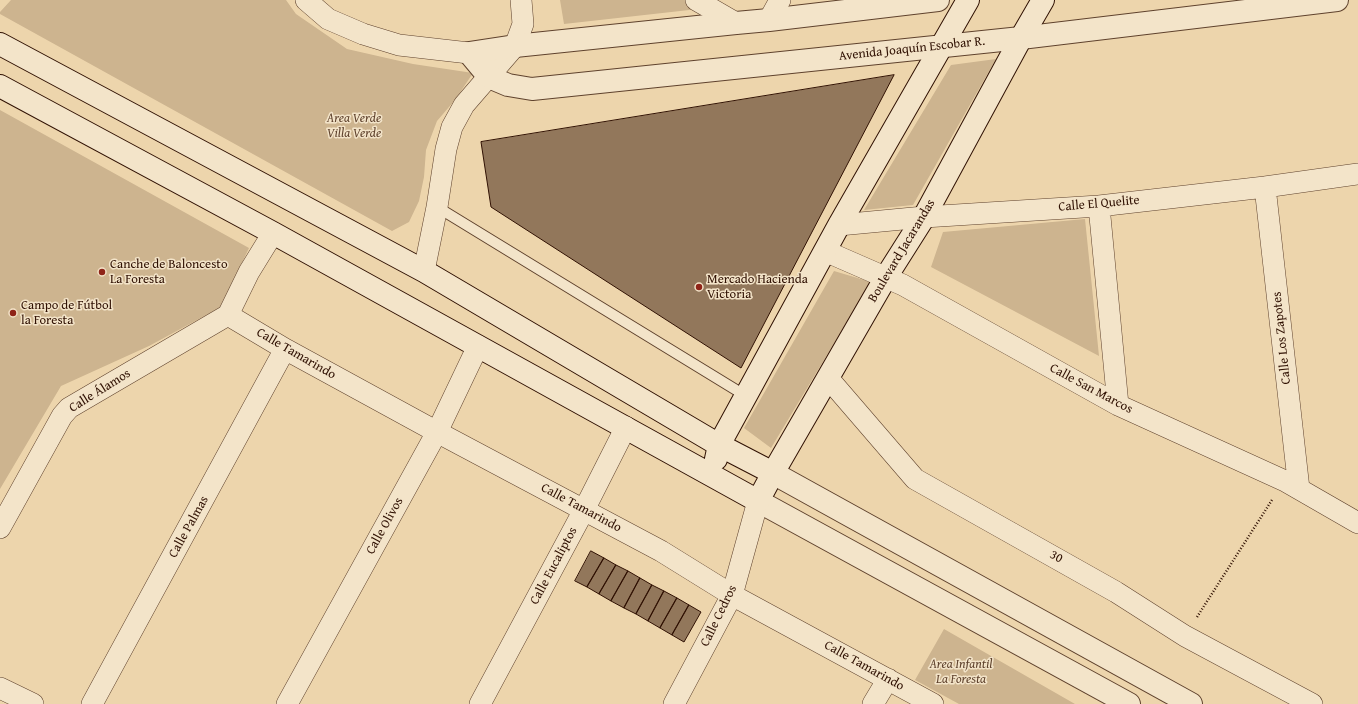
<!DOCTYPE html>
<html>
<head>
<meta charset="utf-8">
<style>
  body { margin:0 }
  canvas { display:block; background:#edd5ac }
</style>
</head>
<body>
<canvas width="1358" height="704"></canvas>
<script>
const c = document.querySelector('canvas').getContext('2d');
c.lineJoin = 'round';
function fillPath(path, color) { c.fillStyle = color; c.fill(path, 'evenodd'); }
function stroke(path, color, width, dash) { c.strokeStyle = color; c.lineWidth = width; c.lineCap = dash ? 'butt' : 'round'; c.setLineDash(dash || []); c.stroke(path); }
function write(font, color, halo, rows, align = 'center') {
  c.font = font + ' "Gentium Book Plus",serif'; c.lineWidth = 3; c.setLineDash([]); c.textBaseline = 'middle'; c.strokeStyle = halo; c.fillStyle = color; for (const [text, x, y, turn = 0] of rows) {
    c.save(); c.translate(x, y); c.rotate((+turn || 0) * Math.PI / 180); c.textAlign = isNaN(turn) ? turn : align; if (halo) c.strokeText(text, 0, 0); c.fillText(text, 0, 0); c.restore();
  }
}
const green = new Path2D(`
  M11 0H286L296 14 347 49 413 64 473 73 455 100 437 121 426 150 424 177 419 201 409 222 392 231 0 14V12Z
  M560 0H715L725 6 564 24Z
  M996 59 913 205 864 210 951 65Z
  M0 110 249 248 221 307 149 346 61 386 0 489Z
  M1085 219 1099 356 931 267 943 232Z
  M834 271 871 282 771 448 744 428Z
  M944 629 1075 704H959L915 680Z`);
const building = new Path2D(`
  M894 75 741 368 491 207 481 142Z
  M591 551 604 558 587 587 575 581Z
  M604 558 616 565 599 594 587 587Z
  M616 565 628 571 611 601 599 594Z
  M628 571 640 578 624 608 611 601Z
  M640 578 652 585 636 614 624 608Z
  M652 585 664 591 648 621 636 614Z
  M664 591 677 598 660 628 648 621Z
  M677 598 689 605 672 635 660 628Z
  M689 605 701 612 684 642 672 635Z`);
const path = new Path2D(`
  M1197 617 1272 500`);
const service = new Path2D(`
  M437 207 746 396`);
const minor = new Path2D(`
  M306 0 328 19 363 34 399 45 469 53
  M696 0 736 23
  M769 20 780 0
  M1265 187 1299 489
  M1099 206 1118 405
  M839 225 924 217 1099 206 1265 187 1358 174
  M825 251 903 285 1118 405 1285 481 1358 523
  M424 271 437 207 446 149 452 127 464 105 515 46 523 24 521 0
  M228 315 285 349 437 432 661 551 732 595 933 704
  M228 315 249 272 273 233
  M828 378 915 479 1116 592 1185 636 1312 704
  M0 528 62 416 69 408 228 315
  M0 688 33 704
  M92 704 285 349
  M287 704 437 432 478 346
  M480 704 584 510 626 427
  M674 704 732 595 758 501
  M873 704 888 679`);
const tertiary = new Path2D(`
  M469 53 489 77 508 85 532 89 1021 38 1337 0
  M469 53 515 46 736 23 769 20 938 0
  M773 473 1191 704
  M758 501 1129 704`);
const secondary = new Path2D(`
  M0 44 424 271 719 445 773 473
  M0 86 273 233 758 501 773 473 886 277 924 217 1021 38 1043 0
  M716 459 719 445 839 225 968 0`);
const markers = [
  [102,272,4,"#8f2418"],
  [699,287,4,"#8f2418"],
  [13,313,4,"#8f2418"]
];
const streetNames = [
  ["Avenida Joaquín Escobar R.",912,49,-6],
  ["Calle El Quelite",1099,204,-5],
  ["Boulevard Jacarandas",902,251,-59],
  ["Calle Los Zapotes",1282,338,-96],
  ["Calle Tamarindo",296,354,30],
  ["Calle San Marcos",1091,389,28],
  ["Calle Álamos",100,391,-32],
  ["Calle Tamarindo",581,508,28],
  ["Calle Olivos",385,526,-61],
  ["Calle Palmas",189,527,-61],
  ["30",1056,557,30],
  ["Calle Eucaliptos",554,566,-62],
  ["Calle Cedros",719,616,-64],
  ["Calle Tamarindo",864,666,29]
];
const parkNames = [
  ["Area Verde",354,119],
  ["Villa Verde",354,134],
  ["Area Infantil",961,665],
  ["La Foresta",961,680]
];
const poiNames = [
  ["Canche de Baloncesto",110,265],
  ["La Foresta",110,280],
  ["Mercado Hacienda",707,280],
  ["Victoria",707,295],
  ["Campo de Fútbol",21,306],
  ["la Foresta",21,321]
];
fillPath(green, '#cdb48f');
fillPath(building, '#92775b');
stroke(building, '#301103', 1);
stroke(service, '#5f422d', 12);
stroke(minor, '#5f422d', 22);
stroke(tertiary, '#5f422d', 24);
stroke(secondary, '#301103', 24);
stroke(path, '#301103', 2.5, [1, 2]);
stroke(service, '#f3e4c9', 10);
stroke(minor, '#f3e4c9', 21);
stroke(tertiary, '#f3e4c9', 22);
stroke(secondary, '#f3e4c9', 22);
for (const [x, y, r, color] of markers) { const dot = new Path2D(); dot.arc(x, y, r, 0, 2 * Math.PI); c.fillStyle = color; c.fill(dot); stroke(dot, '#f3e4c9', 1.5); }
write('13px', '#301103', '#f3e4c9', streetNames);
write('italic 13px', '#5f422d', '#f3e4c9', parkNames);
write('13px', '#301103', '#f3e4c9', poiNames, 'left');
</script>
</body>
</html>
